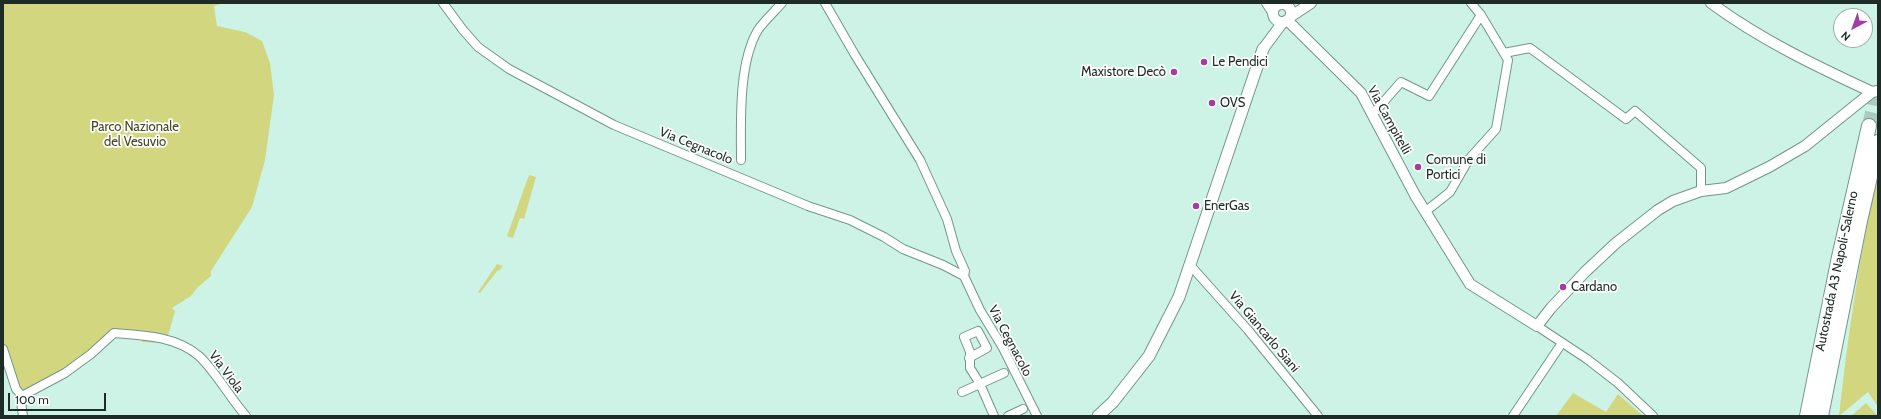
<!DOCTYPE html>
<html>
<head>
<meta charset="utf-8">
<style>
  body { margin:0 }
  #map { position:relative; width:1881px; height:419px; overflow:hidden; background:#cdf3e6; font-family:Cabin,sans-serif }
  canvas { display:block }
  .frame { position:absolute; inset:0; border:4px solid #1d2c27; pointer-events:none }
  .north { position:absolute; left:1833px; top:8px; width:40px; height:40px; box-sizing:border-box; background:#fff; border:1px solid #a5aba9; border-radius:50%; rotate:221deg; font-size:11px; font-weight:700; line-height:16px; text-align:center; color:#1d2c27 }
  .north::after { content:''; display:block; margin:auto; width:14px; height:18px; background:#a33da1; clip-path:polygon(50% 0,100% 100%,50% 72%,0 100%) }
  .scale { position:absolute; left:8px; top:393px; width:98px; height:18px; box-sizing:border-box; border:2px solid #1d2c27; border-top:0; padding-left:5px; font-size:12px; line-height:14px; white-space:nowrap; color:#1d2c27; -webkit-text-stroke:3px #fff; paint-order:stroke }
</style>
</head>
<body>
<div id="map">
<canvas width="1881" height="419"></canvas>
<div class="frame"></div>
<div class="north">N</div>
<div class="scale">100 m</div>
</div>
<script>
const c = document.querySelector('canvas').getContext('2d');
c.lineJoin = 'round';
function fillPath(path, color) { c.fillStyle = color; c.fill(path, 'evenodd'); }
function stroke(path, color, width, dash) { c.strokeStyle = color; c.lineWidth = width; c.lineCap = dash ? 'butt' : 'round'; c.setLineDash(dash || []); c.stroke(path); }
function write(font, color, halo, rows, align = 'center') {
  c.font = font + ' Cabin,sans-serif'; c.lineWidth = 3.5; c.setLineDash([]); c.textBaseline = 'middle'; c.strokeStyle = halo; c.fillStyle = color; for (const [text, x, y, turn = 0] of rows) {
    c.save(); c.translate(x, y); c.rotate((+turn || 0) * Math.PI / 180); c.textAlign = isNaN(turn) ? turn : align; if (halo) c.strokeText(text, 0, 0); c.fillText(text, 0, 0); c.restore();
  }
}
const green = new Path2D(`
  M3 3H225L214 6 217 26 245 32 262 41 270 63 274 95 265 160 252 207 211 271V276L198 287 191 296 172 308 175 311 168 336 158 343 142 342V338H116L110 340 40 390 16 393 3 356Z
  M1878 171V407L1868 392 1839 416C1848 334 1860 252 1878 171Z
  M529 175 536 177 524 219 520 218 513 238 507 236Z
  M497 264 503 266 499 271 498 270 480 293 478 292Z
  M1573 393 1606 412 1618 394 1643 416H1556Z
  M1866 403 1878 416H1851Z`);
const motorwayTunnel = new Path2D(`
  M1869 126 1878 86`);
const minor = new Path2D(`
  M443 3 463 30 478 47 509 69 614 125 808 206 850 220 884 237 903 249 943 265 964 276
  M825 3 855 55 920 160 947 219 956 251 965 271 964 276 980 310 1003 348 1037 416
  M1266 3 1273 14
  M1276 3 1281 5
  M1504 53 1530 48 1626 119 1635 111 1701 168V191
  M1373 114 1401 82 1429 96 1481 15
  M741 160C741 123 738 63 758 30 763 22 775 11 782 3
  M1426 211 1450 192 1469 159 1496 129 1508 60 1481 15 1471 3
  M1190 265 1248 330 1318 416
  M1537 326 1587 359 1618 383 1653 416
  M3 349 16 389 22 396
  M969 358 987 348 978 331 964 337 970 352V368L980 384 994 416
  M962 392 1004 373
  M23 416 21 402 22 396 65 373 91 354 114 333C142 335 176 336 199 356 217 373 229 397 246 416
  M1008 416 1023 409
  M1513 416 1562 343`);
const tertiary = new Path2D(`
  M1711 3C1761 40 1816 66 1872 92
  M1273 13a9 9 0 1 1 18 0a9 9 0 1 1-18 0Z
  M1290 17 1311 3
  M1287 20 1361 93 1415 195 1470 284 1537 326 1551 308 1585 272 1616 243 1658 210 1673 201 1701 191 1726 188 1769 167 1805 146 1872 92 1878 91
  M1263 49 1283 22`);
const secondary = new Path2D(`
  M1098 416 1113 402 1149 356 1179 297 1263 49`);
const motorway = new Path2D(`
  M1807 416 1839 257 1869 126
  M1821 416 1860 221 1878 142`);
const markers = [
  [1204,62,4,"#a33da1"],
  [1174,72,4,"#a33da1"],
  [1212,103,4,"#a33da1"],
  [1418,167,4,"#a33da1"],
  [1196,206,4,"#a33da1"],
  [1563,287,4,"#a33da1"]
];
const poiNames = [
  ["Le Pendici",1212,62],
  ["Maxistore Decò",1166,72,"right"],
  ["OVS",1220,103],
  ["Comune di",1426,160],
  ["Portici",1426,175],
  ["EnerGas",1204,206],
  ["Cardano",1571,287]
];
const streetNames = [
  ["Via Campitelli",1389,120,61],
  ["Via Cegnacolo",696,146,22],
  ["Autostrada A3 Napoli-Salerno",1837,271,-78],
  ["Via Giancarlo Siani",1264,332,50],
  ["Via Cegnacolo",1010,341,62],
  ["Via Viola",226,372,53]
];
const parkNames = [
  ["Parco Nazionale",135,127],
  ["del Vesuvio",135,142]
];
fillPath(green, '#d2d67f');
stroke(motorwayTunnel, '#aacbc0', 14, [14, 7]);
stroke(minor, '#72968a', 10);
stroke(tertiary, '#72968a', 12);
stroke(secondary, '#72968a', 13);
stroke(motorway, '#72968a', 16);
stroke(minor, '#fff', 8);
stroke(tertiary, '#fff', 10);
stroke(secondary, '#fff', 11);
stroke(motorway, '#fff', 14);
for (const [x, y, r, color] of markers) { const dot = new Path2D(); dot.arc(x, y, r, 0, 2 * Math.PI); c.fillStyle = color; c.fill(dot); stroke(dot, '#fff', 1.5); }
write('13px', '#1d2c27', '#fff', poiNames, 'left');
write('13px', '#1d2c27', '#fff', streetNames);
write('13px', '#464720', '#fff', parkNames);
</script>
</body>
</html>
